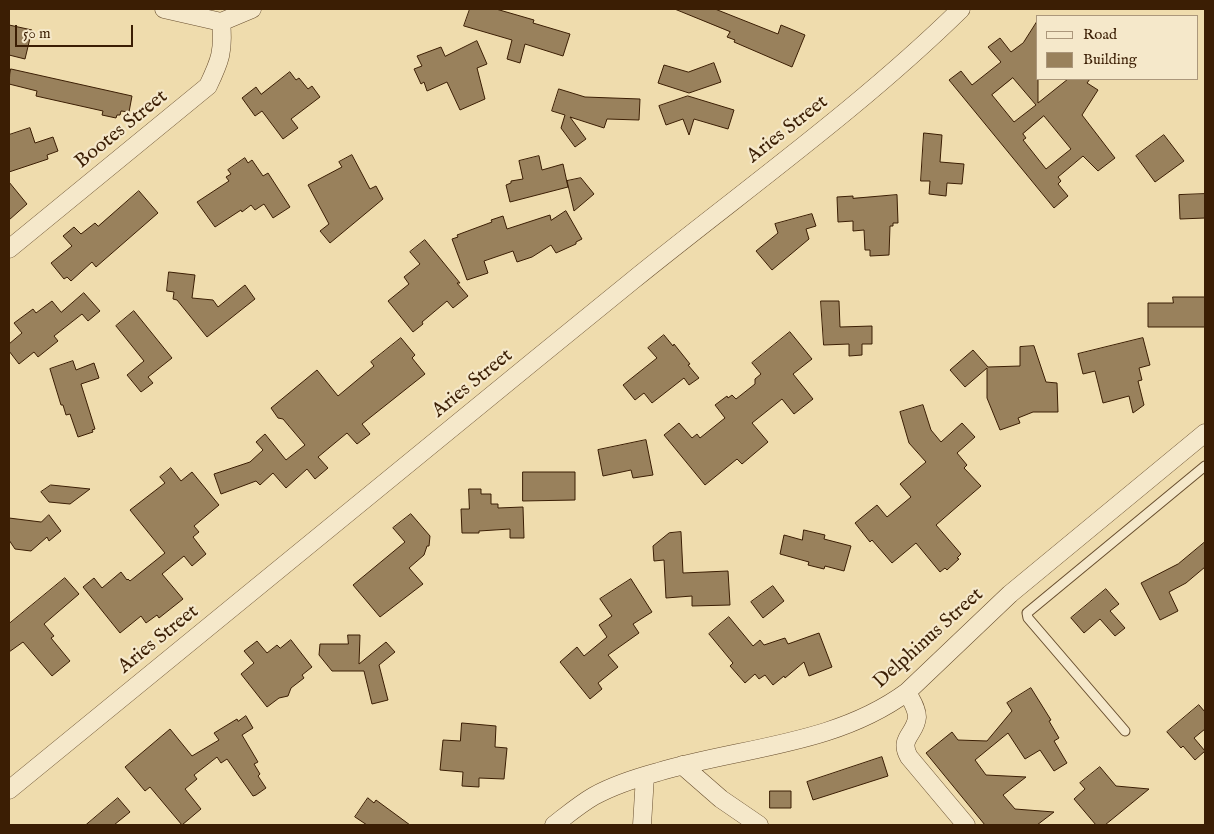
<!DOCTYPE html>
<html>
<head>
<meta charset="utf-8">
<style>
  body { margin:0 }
  #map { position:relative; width:1214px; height:834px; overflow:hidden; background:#efdcad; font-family:"IM FELL English",serif }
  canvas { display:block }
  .frame { position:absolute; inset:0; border:10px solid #3b1e04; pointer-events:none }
  .legend { position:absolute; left:1036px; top:15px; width:162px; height:65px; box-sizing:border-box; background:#f5e8ca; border:1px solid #ab977b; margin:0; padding:6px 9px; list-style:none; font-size:15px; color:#3b1e04 }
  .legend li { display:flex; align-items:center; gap:10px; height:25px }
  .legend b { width:25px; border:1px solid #ab977b }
  .scale { position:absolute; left:15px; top:25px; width:118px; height:22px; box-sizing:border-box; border:2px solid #3b1e04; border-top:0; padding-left:6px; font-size:15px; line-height:18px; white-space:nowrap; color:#3b1e04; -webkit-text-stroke:4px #f5e8ca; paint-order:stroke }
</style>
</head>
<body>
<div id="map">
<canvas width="1214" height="834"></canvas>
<div class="frame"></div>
<ul class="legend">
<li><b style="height:6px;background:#f5e8ca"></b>Road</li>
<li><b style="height:14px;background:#99815c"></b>Building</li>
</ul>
<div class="scale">50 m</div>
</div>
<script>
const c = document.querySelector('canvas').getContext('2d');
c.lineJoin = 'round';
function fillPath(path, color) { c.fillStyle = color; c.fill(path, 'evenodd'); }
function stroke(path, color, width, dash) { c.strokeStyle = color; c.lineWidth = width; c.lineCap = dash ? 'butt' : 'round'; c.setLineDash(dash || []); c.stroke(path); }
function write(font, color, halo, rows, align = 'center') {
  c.font = font + ' "IM FELL English",serif'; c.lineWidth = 4.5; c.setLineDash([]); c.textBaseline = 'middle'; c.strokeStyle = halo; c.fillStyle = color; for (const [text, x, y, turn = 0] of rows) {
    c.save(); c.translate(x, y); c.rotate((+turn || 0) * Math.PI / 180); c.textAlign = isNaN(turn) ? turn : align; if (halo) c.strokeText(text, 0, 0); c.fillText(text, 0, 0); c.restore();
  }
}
const building = new Path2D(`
  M470 9H496L534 20 533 23 570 34 563 56 525 44 520 63 507 59 512 40 464 26Z
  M675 9H715L778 34 781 25 805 35 792 67 734 42 735 40 727 37 730 32Z
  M1038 20V103L1068 79H1090L1087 83 1098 90 1082 115 1115 158 1098 171 1083 156 1064 172 1058 177 1061 181 1058 184 1068 196 1054 208 949 80 961 71 972 85 1001 62 988 47 1000 38 1011 52 1023 43ZM1013 78 1036 105 1014 122 992 95ZM1044 116 1071 149 1046 169 1023 140 1026 138 1023 134Z
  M9 25 32 30 25 59 9 55Z
  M477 41 487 64 477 68 485 99 460 110 447 82 427 91 424 82 421 84 414 69 422 66 417 56 441 47 445 56Z
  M714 63 721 82 689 93 658 83 664 65 688 72Z
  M11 69 132 96 129 112 121 111 120 115H117L116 118 102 115 103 111 36 96 37 91 9 84Z
  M290 72 296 80 299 78 308 89 312 86 320 97 291 119 298 128 283 139 262 111 255 116 242 98 256 87 261 94Z
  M559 89 585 97 640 99 639 120 607 119 604 128 570 117 586 139 575 147 561 128 565 115 552 111Z
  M688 96 734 110 728 129 694 119 689 135 683 119 666 125 659 106Z
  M30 128 35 143 53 137 58 151 47 155 48 159 9 172V135Z
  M924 133 942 135 940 162 964 164 962 184 947 183 946 196 929 194 930 181H921Z
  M1164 135 1184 161 1155 182 1136 156Z
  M352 155 370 189 376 186 383 199 330 243 320 231 329 224 308 185 342 167 339 162Z
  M539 156 542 170 563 164 568 187 510 202 506 185 511 183V181L523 179 519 161Z
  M245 158 248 163 252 160 263 176 268 173 290 207 273 218 264 204 255 210 251 205 242 212 241 210 215 227 197 202 229 181 226 177 231 174 228 170Z
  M581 178 594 194 574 211 567 181Z
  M9 182 27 204 9 220Z
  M139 191 158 213 96 267 92 262 71 281 67 277 64 279 51 263 72 246 63 236 74 227 81 234 95 223 98 226Z
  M1205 194V218L1180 219 1179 195Z
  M897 195 898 223H893V226H890L889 255 870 256V250H865L864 230 853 231V221L838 222 837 197 853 196V198Z
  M566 211 582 239 576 242V244L556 253 551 245 532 257 517 262 513 251 484 261 488 273 467 280 452 239 458 237 457 235 492 222 491 220 503 216 507 229 550 215 551 220Z
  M812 214 816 226 806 229 809 239 772 270 756 251 778 233 775 224Z
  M425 240 460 283H457L468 296 453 308 447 301 422 322 423 324 413 332 388 301 409 284 404 277 420 264 410 252Z
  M169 272 195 275 192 298 213 300 218 307 245 285 255 299 207 337 177 300 173 299 174 292 167 291Z
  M84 293 100 311 88 321 82 314 54 336 58 341 38 357 34 352 19 364 9 351V344L22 333 14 323 33 309 36 313 52 301 61 312Z
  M1173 297H1205V327H1148V303H1173Z
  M821 301H839L840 327 872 326V344H862V355L849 356V344L824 345Z
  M134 311 172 358 148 377 153 383 141 392 127 375 144 361 116 326Z
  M790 332 812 359 793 374 813 399 794 414 782 399 752 423 768 442 742 464 737 459 705 485 664 435 679 423 692 438 697 434 700 438 725 418 715 405 727 396 728 398 732 395 736 399 755 384V379L761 374 752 363Z
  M664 335 673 346 674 344 690 364 688 365 699 378 689 385 684 378 652 403 644 393 635 400 623 385 657 358 648 348Z
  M401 338 415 355 412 358 425 374 362 424 370 434 357 444 347 433 318 457 328 468 315 479 307 469 286 488 273 473 260 485 256 481 221 494 214 474 250 462 263 450 256 442 265 434 286 460 305 445 283 419 278 418 271 408 317 370 338 396 374 366 371 362Z
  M1143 338 1150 365 1139 368 1142 380 1138 381 1144 405 1133 413 1129 396 1103 403 1095 371 1083 374 1078 354Z
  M1034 346 1046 382 1057 383 1058 412H1033L1018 418 1020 423 1000 430 987 398V368L965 387 950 370 973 350 988 367 1020 366V347Z
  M73 361 76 370 94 363 99 378 81 384 95 429 92 430 93 432 78 437 70 414 66 415 63 405H61L50 369Z
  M923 405 931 430 941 442 962 423 975 437 957 453 967 465 964 468 981 486 936 525 961 554 957 558 959 559 947 570 945 568 940 572 916 543 892 563 872 540 870 542 855 523 877 505 887 517 911 497 900 484 926 462 909 443 900 412Z
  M646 440 653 475 633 478 631 470 603 476 598 450Z
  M171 468 181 481 192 472 219 505 194 526 199 532 193 537 206 554 192 566 184 556 162 574 183 599 159 618 157 615 146 623 141 616 120 633 83 587 94 578 102 588 121 572 127 580 128 579 130 581 165 553 130 510 165 483 160 477Z
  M523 472H575V500L523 501Z
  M51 485 90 489 70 504 49 502 41 492Z
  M469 489H481V494H491V504H498V508L523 507 524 538H510V529L479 531V533H462L461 509H469Z
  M411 514 430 536 429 546H427L424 555 409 568 423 584 380 617 353 585 405 542 393 528Z
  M49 515 61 531 49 541 47 537 31 551 15 549 9 540V518L41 522Z
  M804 530 825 535 824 539 851 546 844 571 825 566 824 569 808 565 809 562 780 554 784 535 802 540Z
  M681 532 683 573 728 571 730 605 692 606V596L666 598 664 560 654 561 653 546 669 533Z
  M1205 542V567L1186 583 1169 592 1178 611 1160 620 1141 583 1178 564Z
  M65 578 79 594 44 624 54 636 51 638 70 661 52 676 23 642 9 652V624Z
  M631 579 652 612 633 624 639 633 608 655 618 667 598 683 602 689 590 699 560 662 577 647 584 656 607 637 599 625 612 616 600 599Z
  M773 586 784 601 763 618 751 602Z
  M1106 589 1119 604 1110 611 1125 628 1115 636 1100 619 1084 633 1071 618Z
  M729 617 753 646 760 640 764 645 785 638 788 644 819 633 832 667 809 676 804 662 785 678 784 676 773 685 765 675 759 679 755 674 745 683 730 666 733 663 709 634Z
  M348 635H360L359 664 386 642 395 652 379 665 388 700 372 704 364 671H332L319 655 320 644H348Z
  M291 640 312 667 302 675 304 678 291 688 288 696 279 698 267 707 241 674 254 663 244 651 257 641 267 653 277 645 280 648Z
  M1031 688 1051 720 1049 721 1059 738 1054 741 1067 763 1054 771 1040 750 1025 759 1008 733 975 760 986 775 1026 777 1003 795 1015 809 1054 812 1037 825H985L926 753 952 732 958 740 987 741 1012 711 1007 703Z
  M1199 705 1205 712V729L1194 738 1205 751 1195 760 1183 746 1181 748 1167 732Z
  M246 716 253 728 242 735 258 762 254 764 260 774 258 776 266 788 256 795 253 796 227 759 221 763 217 757 194 775 197 779 185 789 201 809 182 825 150 787 145 791 125 767 170 729 192 756 219 740 214 733 237 719 238 721Z
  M462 723 496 726 495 747 507 748 504 779 479 778V787L462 786 463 772 440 770 443 740 460 741Z
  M882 757 888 776 813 800 807 782Z
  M1100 767 1116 786 1149 789 1105 825H1096L1074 799 1085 789 1080 783Z
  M770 791H791V808H770Z
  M118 798 130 812 114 825H86Z
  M368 798 374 803 376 800 410 825H367L355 817Z`);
const service = new Path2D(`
  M1125 731 1028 618 1027 613 1205 466`);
const minor = new Path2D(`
  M164 9 221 22 252 9
  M9 249 208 86C220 61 224 51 221 22
  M907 692C911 700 917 708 917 717 916 734 898 738 909 757L966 825
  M682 765 721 799 759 825
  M9 790C217 620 424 450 632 281 743 191 860 108 961 9
  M554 825C567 815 580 804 594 796 614 785 636 778 658 772 742 747 835 745 907 692L1010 594 1205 433
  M642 825 645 776`);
const streetNames = [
  ["Bootes Street",122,130,-39],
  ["Aries Street",788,130,-38],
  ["Aries Street",473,384,-39],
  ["Delphinus Street",929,639,-42],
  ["Aries Street",159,640,-39]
];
fillPath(building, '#99815c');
stroke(building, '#3b1e04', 1);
stroke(service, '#684e2e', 11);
stroke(minor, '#684e2e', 19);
stroke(service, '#f5e8ca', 9);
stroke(minor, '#f5e8ca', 18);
write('20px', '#3b1e04', '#f5e8ca', streetNames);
</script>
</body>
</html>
